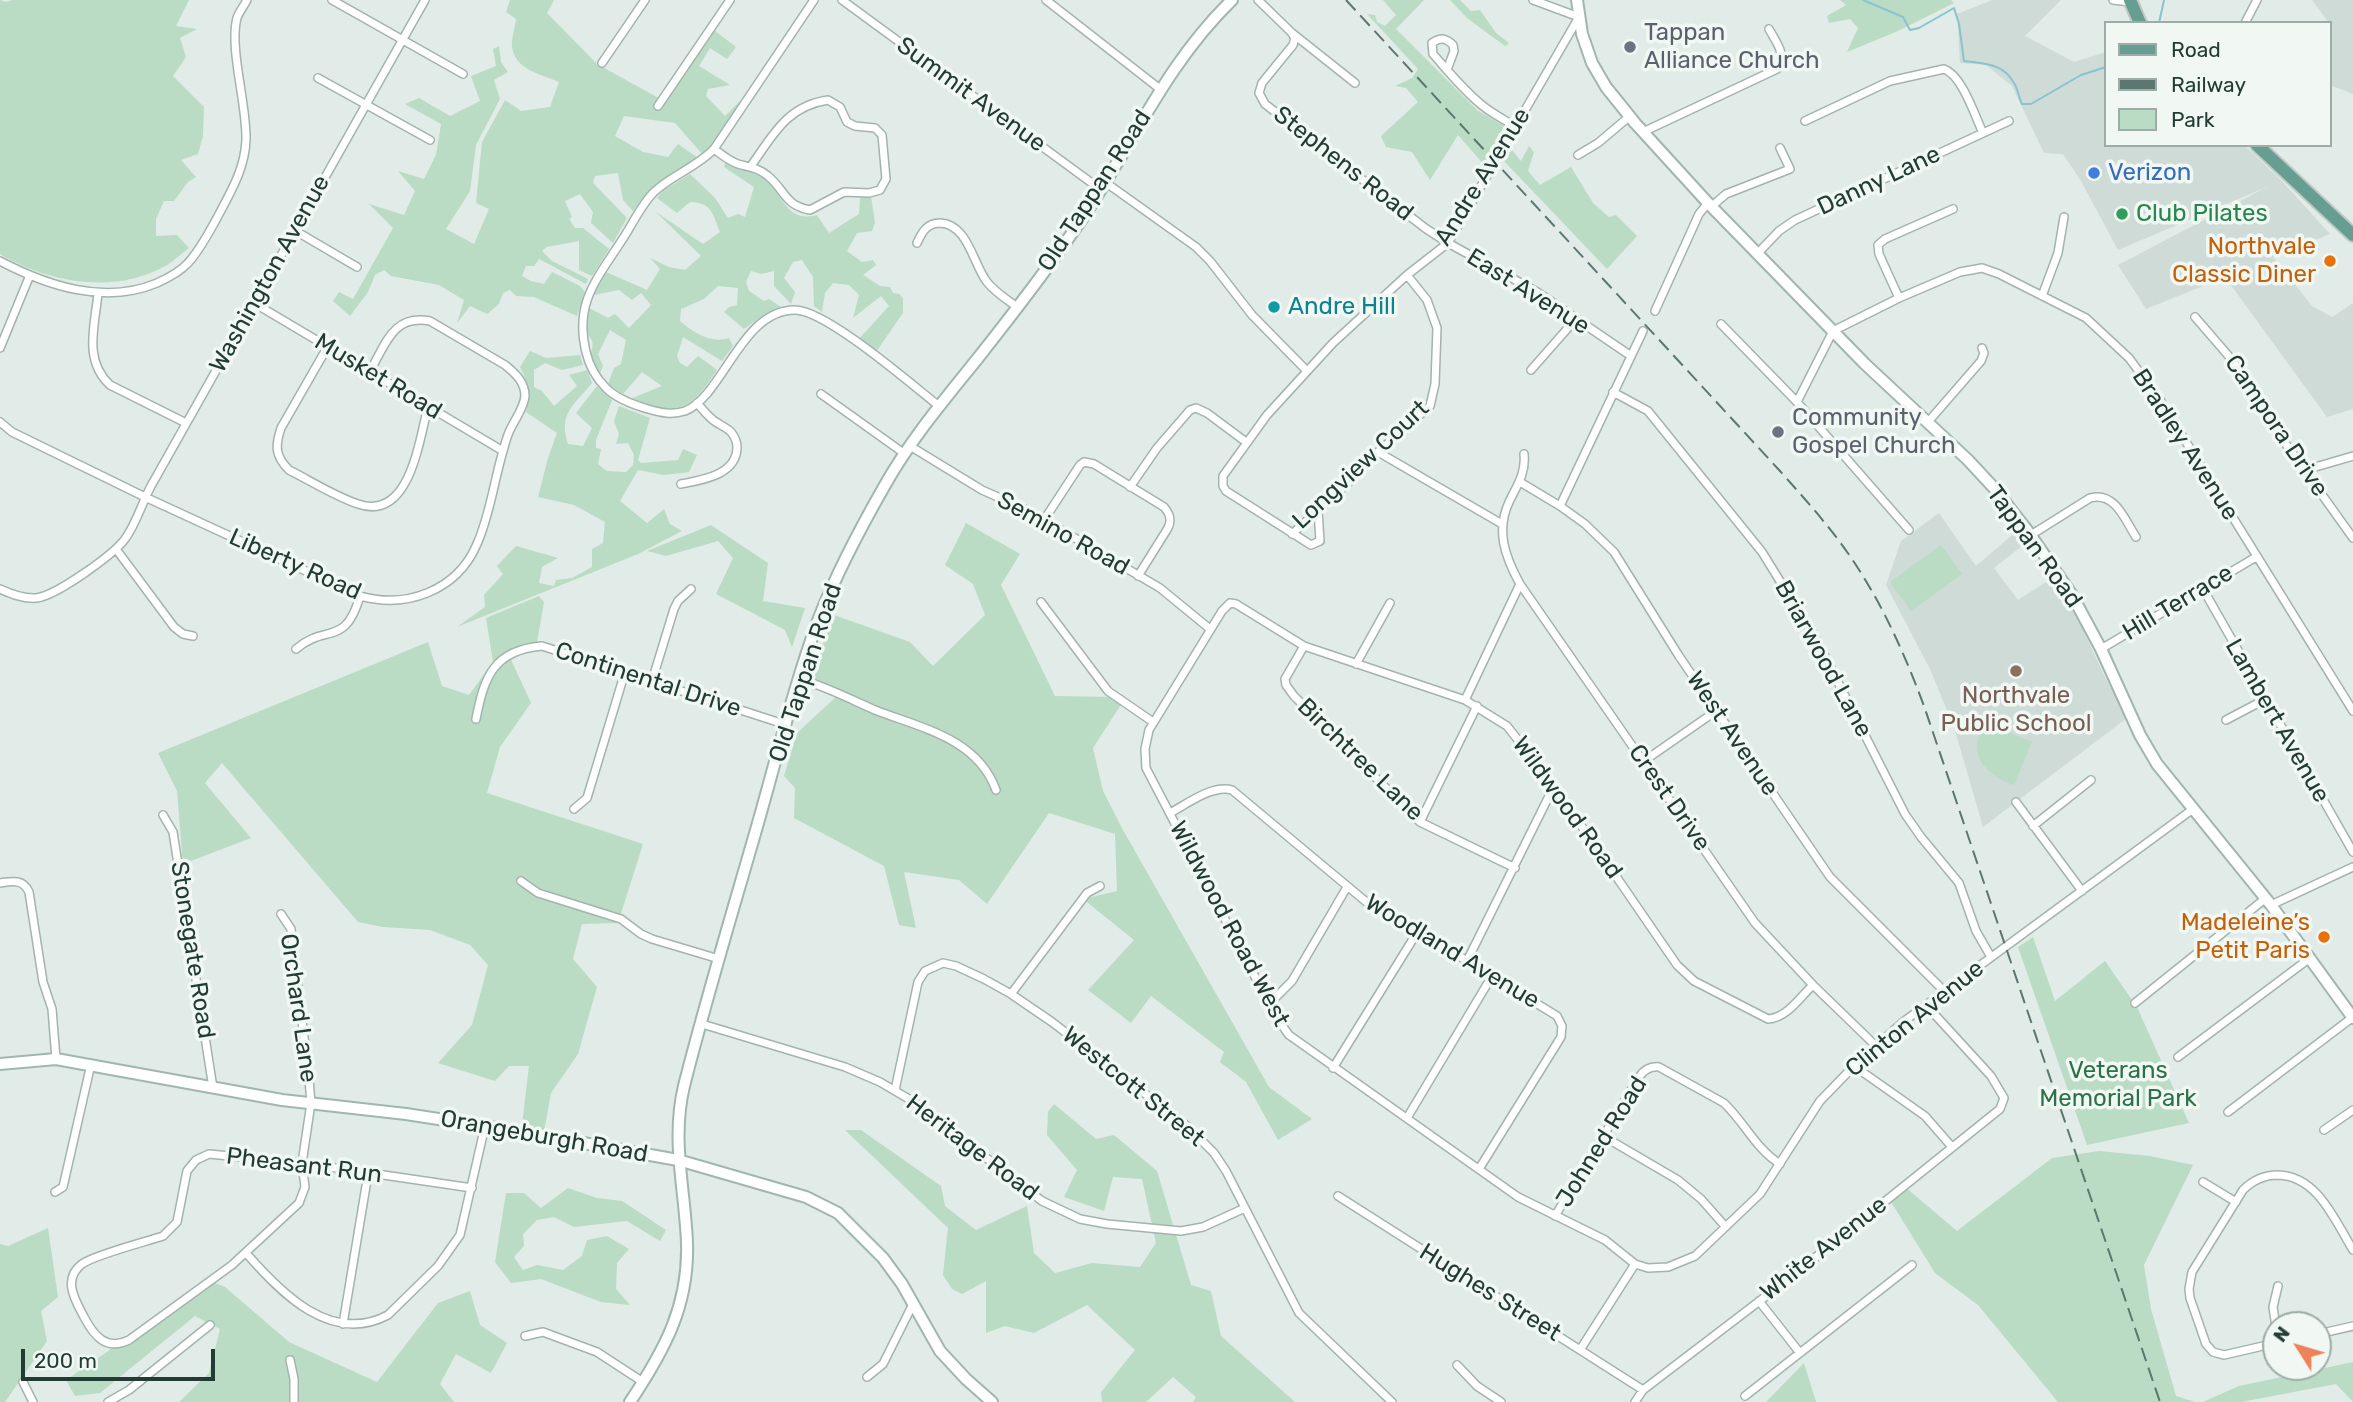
<!DOCTYPE html>
<html>
<head>
<meta charset="utf-8">
<style>
  body { margin:0 }
  #map { position:relative; width:2353px; height:1402px; overflow:hidden; background:#e1ebe7; font-family:Rubik,sans-serif }
  canvas { display:block }
  .legend { position:absolute; left:2104px; top:21px; width:228px; height:126px; box-sizing:border-box; background:#f1f8f4; border:2px solid #9eaca8; margin:0; padding:9px 12px; list-style:none; font-size:21px; color:#223b35 }
  .legend li { display:flex; align-items:center; gap:14px; height:35px }
  .legend b { width:35px; border:2px solid #9eaca8 }
  .north { position:absolute; left:2262px; top:1311px; width:70px; height:70px; box-sizing:border-box; background:#f1f8f4; border:2px solid #9eaca8; border-radius:50%; rotate:307deg; font-size:19px; font-weight:700; line-height:28px; text-align:center; color:#223b35 }
  .north::after { content:''; display:block; margin:auto; width:24px; height:32px; background:#ee825b; clip-path:polygon(50% 0,100% 100%,50% 72%,0 100%) }
  .scale { position:absolute; left:21px; top:1349px; width:194px; height:32px; box-sizing:border-box; border:4px solid #223b35; border-top:0; padding-left:9px; font-size:21px; line-height:24px; white-space:nowrap; color:#223b35; -webkit-text-stroke:5px #f1f8f4; paint-order:stroke }
</style>
</head>
<body>
<div id="map">
<canvas width="2353" height="1402"></canvas>
<ul class="legend">
<li><b style="height:9px;background:#669f92"></b>Road</li>
<li><b style="height:9px;background:#5c7770"></b>Railway</li>
<li><b style="height:19px;background:#badcc4"></b>Park</li>
</ul>
<div class="north">N</div>
<div class="scale">200 m</div>
</div>
<script>
const c = document.querySelector('canvas').getContext('2d');
c.lineJoin = 'round';
function fillPath(path, color) { c.fillStyle = color; c.fill(path, 'evenodd'); }
function stroke(path, color, width, dash) { c.strokeStyle = color; c.lineWidth = width; c.lineCap = dash ? 'butt' : 'round'; c.setLineDash(dash || []); c.stroke(path); }
function write(font, color, halo, rows, align = 'center') {
  c.font = font + ' Rubik,sans-serif'; c.lineWidth = 7; c.setLineDash([]); c.textBaseline = 'middle'; c.strokeStyle = halo; c.fillStyle = color; for (const [text, x, y, turn = 0] of rows) {
    c.save(); c.translate(x, y); c.rotate((+turn || 0) * Math.PI / 180); c.textAlign = isNaN(turn) ? turn : align; if (halo) c.strokeText(text, 0, 0); c.fillText(text, 0, 0); c.restore();
  }
}
const built = new Path2D(`
  M1992 0H2061L2025 36 2074 62 2106 52V145H2244L2281 180 2330 234 2273 257 2312 306 2332 317 2353 303V409L2327 417 2225 277 2146 309 2118 265 2269 186 2118 250 2081 181 2063 154 2044 153 2012 86 1986 65 1960 63 1957 14Z
  M2312 0H2353V94L2330 85V23H2325L2327 20Z
  M1939 513 1976 566 2018 530 2027 542 1994 568 2018 600 2052 578 2078 619 2103 673 2127 718 1983 827 1954 727 1930 669 1886 585 1901 541Z`);
const green = new Path2D(`
  M0 0 6 2 13 0H189L176 26 197 29 180 38 186 57 173 76 204 107 203 136 198 154 181 160 196 177 188 182 174 201H164L156 219V236L177 235 189 248C182 253 175 260 167 265 116 295 49 283 0 254Z
  M510 0H554L547 13 597 64 664 101 714 30 736 47 727 59 710 48 699 66 730 85 708 89 706 96 725 116 739 102 740 104 704 156 675 123 624 116 615 136 643 152 668 157 678 144 698 158C687 169 672 174 660 182 649 190 641 200 633 211L623 200 618 173 595 176 593 183 627 218 613 243 591 223 593 212 580 194 565 201 572 217 569 219 575 228H583L609 249 592 276 579 270V241L547 247 542 251 552 261 588 279 586 284 539 259 534 266H526L522 276 531 281 544 284 552 272 580 286 585 292 577 316 534 297 516 296 510 290 503 293 499 304 487 314 470 306 457 323 464 300 439 285 391 276 384 270 375 275 368 292 350 316 333 301 339 292 353 299 393 228 369 204 404 215 415 191 398 171 424 179 436 155 441 124 405 104 419 98 450 116 480 101 471 76 496 66 493 49 499 46 501 62 508 72 494 80 500 99 476 145 470 191 446 229 474 244 489 209 476 203 482 142 505 100 521 111 550 107 559 82C541 74 515 70 512 47 511 39 515 28 516 19L506 12Z
  M1383 0H1424L1396 29 1477 110 1504 126 1486 167 1458 135 1430 180 1412 152 1386 147 1381 136 1418 102 1406 88 1395 86 1412 78 1418 69 1367 14 1375 15 1377 22 1385 26 1396 15Z
  M1450 0H1460L1471 11 1480 10 1496 33 1509 43 1505 46 1467 18Z
  M1840 0H1951L1954 3 1898 31 1847 52 1858 28 1850 19 1829 23 1827 16 1846 5Z
  M1508 145 1521 161 1529 146 1534 152 1528 171 1540 185 1571 167 1593 203 1609 217 1616 215 1637 236 1607 269 1502 159Z
  M726 161C741 166 755 170 767 180 784 195 785 223 817 215L829 233 859 214 860 198 871 196 875 223 872 231 857 233 847 251 862 262 873 260 876 265 863 275 880 286 890 287 893 293 899 294 903 298V313L876 352 858 340 889 306 881 296 853 318 859 295 849 285 833 283 825 293 822 312 814 306 813 277 802 260 793 262 784 278 795 292 791 304 774 286V271L761 274 751 271 746 282 749 291 764 301 769 299 781 307 765 314 744 329 724 312 729 307 737 305 738 288 718 286 704 299 681 309 680 321C694 333 711 344 729 338L733 346 722 361 683 337 677 356 680 363 687 367 698 356 717 370C690 412 677 416 630 399L662 386 642 372 623 394 608 384 614 368 621 364 626 340 610 330 598 354 603 366 599 375 590 355C594 345 594 340 586 333L589 308 608 318 615 314 629 328 651 305 641 293 632 300 619 290 594 295 606 272 647 290 660 269 650 258 669 267 685 270 701 256 656 212 703 244 720 232C712 212 712 203 690 202L677 213 657 198 664 190 690 174 715 198 728 218 738 214 745 217 754 187 724 167Z
  M530 351 546 358 580 355 583 365 562 370 545 363 534 370V387L542 391 554 406 577 386 569 375 587 370 592 383C574 405 558 413 568 444L583 446 592 428 576 413 597 386 612 400 596 440V448L601 449 598 464 607 471 626 472 633 465 634 455 628 443 616 444 619 434 614 421 619 406 650 418 638 460 641 463 678 460 683 449 697 455 689 472 664 475 638 470 620 501 647 523 664 509 670 524 682 531 638 554 457 627 485 607 484 595 503 574 497 566 516 546 558 558 542 567 539 583 554 586 556 580 572 578 592 567V549L603 543 605 522 574 505 538 497 548 458 557 433 526 412C529 396 528 381 520 367Z
  M966 523 1020 554 1001 585 1055 696 1115 697 1122 703 1093 748 1103 791 1123 830 1269 1087 1312 1119 1278 1140 1246 1082 1220 1062 1224 1052 1151 996 1131 1023 1088 990 1134 940 1083 899 1117 891 1115 834 1049 813 987 904 959 880 904 872 916 928 899 925 884 866 794 818 795 788 784 776 797 733 839 694 811 682 821 648 834 615 910 642 933 666 985 615 973 584 945 565Z
  M711 525 768 563 763 601 805 608 792 647 785 630 716 594 733 558 718 541 666 556 647 551Z
  M1941 545 1962 574 1911 611 1890 582Z
  M539 596 544 602 537 642 507 651 531 703 500 747 487 793 643 844 618 923 582 924 573 959 597 987 578 1054 551 1093 543 1137 521 1133 529 1066H509L495 1081 438 1063 472 1025 488 965 470 945 430 930 383 927 358 922 222 763 205 783 251 838 183 864 177 791 158 753 428 642 442 686 469 695 493 662 486 618Z
  M1987 724 2032 742 2014 785C1998 780 1975 765 1977 745 1978 737 1983 730 1987 724Z
  M2033 937 2055 1001 2105 961 2137 1007 2189 1123 2087 1145 2018 947Z
  M1054 1104 1096 1139 1114 1135 1157 1171 1191 1285 1211 1291 1221 1336 1295 1402H1193L1196 1397 1173 1377 1146 1402H1102L1101 1392 1135 1350 1087 1305 1034 1333 1005 1326 986 1333V1281L962 1294 952 1289 943 1275 948 1228 845 1130H861L941 1186 945 1206 976 1230 1027 1206 1034 1253 1055 1273 1092 1263 1140 1267 1156 1243 1142 1179 1113 1177 1104 1211 1064 1197 1077 1170 1047 1135 1048 1112Z
  M2099 1151 2150 1156 2193 1165 2144 1265 2151 1309 2176 1396 2195 1402H2058L1978 1305 1935 1273 1888 1197 1904 1186 1957 1231 2052 1158Z
  M568 1188 597 1198 622 1201 666 1230 660 1241 627 1221 574 1227 554 1217 537 1220 523 1234 524 1246 514 1257 523 1270 537 1265 563 1270 582 1256 587 1240 607 1236 629 1249 617 1263 616 1289 630 1305 601 1302 541 1279 511 1283 495 1262 506 1193H524L541 1208Z
  M48 1228 58 1297 41 1311 47 1341 5 1402H0V1244L8 1246Z
  M210 1281 225 1287 289 1342 377 1382 438 1303 470 1291 480 1325 507 1343 491 1373 456 1354 440 1384 454 1402H179L209 1373 220 1329 195 1316 100 1393 75 1396 66 1380Z
  M2353 1362V1402L2336 1384 2241 1402H2203L2239 1386Z
  M1804 1363 1816 1402H1766Z`);
const stream = new Path2D(`
  M1863 0 1903 17 1910 30 1919 28 1954 8 1959 24 1964 61C1985 64 2003 63 2014 83 2018 89 2019 98 2022 104H2031L2081 75 2106 67
  M2159 23 2164 0`);
const street = new Path2D(`
  M332 0 463 74
  M814 0 714 149C697 167 672 175 654 192 641 205 632 225 622 240 597 279 574 303 586 352 589 365 596 378 606 388 617 399 634 405 648 409 661 413 672 415 685 411 724 395 741 310 795 310 826 310 911 384 939 406
  M842 0 1100 189
  M1046 0 1160 89
  M1258 0 1291 32 1295 38 1293 45 1262 83 1259 93 1265 104 1425 228 1448 243 1537 292 1631 356
  M2113 0 2131 2
  M2245 23 2257 0
  M1292 33 1355 83
  M602 63 645 0
  M1447 70 1454 51 1453 45C1446 38 1441 37 1432 43L1433 54C1449 72 1464 91 1483 106 1493 114 1505 120 1516 127
  M318 78 430 140
  M658 106 730 0
  M1805 121 1890 81 1944 69C1962 75 1975 116 1983 133
  M1643 132 1777 69C1788 56 1776 42 1769 29
  M714 149C721 154 729 161 738 164 749 167 759 168 768 176 786 191 784 205 810 210L844 192 869 193 880 190 886 179 882 135 875 128 855 126 847 122 840 107 828 100C787 106 773 135 751 166
  M1578 155 1598 143 1630 116
  M1105 182 1196 247 1210 261 1252 315 1307 371
  M1712 206 1726 194 1790 169 1780 148
  M294 230 357 267
  M917 243C922 232 927 223 940 223 968 224 973 264 987 282 995 292 1006 299 1017 307
  M1758 253 1779 231 1795 220 2009 121
  M0 261C48 286 105 305 157 283 168 278 180 272 188 263 200 250 208 234 217 218 230 193 245 169 246 140 247 105 229 48 237 18 239 12 244 6 247 0
  M98 293C95 326 83 360 110 385L186 423
  M2042 296 2058 253 2064 217
  M1899 298 1879 254 1878 245 1885 239 1953 209
  M254 303 503 451
  M1655 311 1699 214 1708 203
  M2195 317 2233 361 2280 436 2353 538
  M1721 324 1797 402 1909 530
  M328 346 281 428C275 446 275 456 289 470 311 481 334 496 358 504 410 522 419 440 428 407
  M0 348 30 275
  M1531 370 1575 320
  M1613 392 1648 411 1762 552 1817 641 1905 814 1921 837 1959 883 1976 931 1991 957
  M821 394 905 454
  M1797 402 1833 331 1899 298 1960 272 1982 268 1999 274 2086 318 2129 358 2160 400 2353 711
  M0 422 12 432 145 497 360 596C406 609 457 591 477 544 490 515 494 481 503 451 505 444 507 436 510 430 515 419 524 408 525 396 525 382 515 373 505 365L430 321C393 314 386 344 370 371
  M1928 422 1981 361 1984 353 1982 348
  M910 446 982 490 1027 510 1160 588 1210 629
  M1378 452 1502 524
  M1524 454C1526 472 1518 484 1510 500 1495 530 1505 557 1520 584L1755 923 1813 985 1876 1046
  M2305 470 2353 456
  M1520 482 1560 506 1585 524 1614 552 1679 656 1830 877 1944 991
  M681 484C702 480 737 475 737 447 737 442 735 437 731 432 726 427 718 424 713 420 707 415 702 409 697 403
  M1130 487 1157 448 1190 410 1196 408 1207 413 1246 442
  M1560 506 1643 331
  M1318 511 1320 541 1311 545 1226 491 1223 486V476L1267 415 1333 343 1407 275 1448 243 1579 17 1533 0
  M1044 520 1080 465 1084 462 1094 464 1164 507C1170 514 1172 520 1168 528L1138 576
  M1292 534 1345 486 1378 452 1430 406 1435 384 1437 328 1427 300 1407 275
  M2031 535 2090 498C2115 491 2125 520 2136 537
  M116 549 174 627 183 634 193 636
  M0 589C11 594 23 599 36 598 56 596 113 555 125 539 136 524 142 503 151 486L425 0
  M2203 589 2353 852
  M1041 602 1108 691 1153 722
  M1304 646 1285 679 1286 685 1294 696 1420 822 1515 868
  M296 649C326 623 345 648 360 596
  M2101 649 2256 557
  M1356 664 1390 603
  M800 679C827 687 850 699 875 710 921 728 977 738 996 790
  M652 681 674 609 678 601 691 589
  M1465 700 1520 584
  M476 719C484 678 493 650 542 646L787 725
  M2226 720 2264 700
  M1644 761 1716 711
  M2016 802 2082 891
  M574 809 587 798 625 672
  M1170 813C1187 804 1213 784 1232 790L1376 910 1418 931 1557 1016 1562 1026 1561 1037 1479 1169
  M163 815 173 832 213 1088
  M1420 822 1477 706
  M2033 826 2091 780
  M521 881 538 893 621 919 641 934 652 939 719 959
  M0 883C13 881 23 879 29 892L43 982 52 1009 56 1059
  M2271 905 2353 867
  M281 914 291 929 309 1079 311 1103 302 1163 305 1187 299 1203 232 1265 129 1340C106 1351 94 1336 84 1317 75 1300 62 1279 82 1264 94 1255 145 1242 163 1236L177 1222 187 1171 196 1160 209 1154 302 1163 472 1188
  M1467 961 1554 786
  M1813 985C1800 997 1787 1018 1768 1019L1694 981 1677 965 1554 786 1507 726 1465 700 1304 646 1236 604 1230 603 1222 611 1149 730 1145 749 1146 768 1276 1017 1289 1035 1518 1197 1605 1240 1635 1264 1648 1268 1668 1267 1695 1256 1760 1194 1820 1101 1854 1066 1903 1022 2193 809
  M1011 994 1087 893 1100 886
  M1270 1003 1292 981 1347 887
  M2135 1003 2266 898
  M702 1024 845 1067 880 1082 914 1102 1042 1201 1080 1219 1107 1224 1181 1231 1203 1227 1245 1208
  M2178 1057 2310 958
  M1854 1066 1925 1116 1952 1147
  M1333 1068 1418 931
  M895 1090 918 982 925 971 943 963 956 966 984 979 1011 994 1052 1022 1187 1126 1214 1153 1226 1171 1299 1313 1392 1402
  M2228 1112 2353 1017
  M1407 1118 1492 976
  M2324 1130 2353 1110
  M1603 1136 1678 1180 1701 1199 1724 1225
  M2203 1182 2236 1202
  M55 1192 63 1187 91 1064
  M1338 1196 1643 1390
  M1555 1216 1639 1077C1644 1070 1650 1066 1659 1067L1724 1103C1745 1123 1755 1148 1780 1164
  M246 1253C281 1293 331 1345 388 1315L438 1266 460 1235 485 1126
  M1759 1301 1800 1353
  M343 1324 368 1174
  M2276 1327 2273 1307 2278 1286
  M2318 1334 2353 1326
  M525 1336 543 1332 597 1352 643 1382
  M2276 1343 2224 1355 2213 1352 2206 1344 2190 1298 2189 1289 2192 1272 2243 1190C2253 1180 2264 1175 2278 1175 2318 1176 2335 1221 2353 1250
  M1580 1350 1635 1264
  M290 1360 294 1379V1402
  M1457 1365 1477 1386 1501 1402
  M867 1377 883 1364 913 1304
  M23 1382 33 1402
  M1745 1396 1912 1265
  M108 1402 129 1390 210 1325
  M1635 1402 1643 1390 1791 1277 2000 1109 2004 1098 1991 1076 1926 1005`);
const secondary = new Path2D(`
  M1577 0 1582 34 1592 63 1606 87 1635 123 1708 203 1865 364 1968 460 1994 488 2027 530 2072 595 2101 649 2140 735 2157 764 2271 905 2353 1018
  M0 1064 56 1059 282 1100 406 1114 516 1131 678 1160 806 1197 838 1213 883 1258 902 1284 940 1351 966 1379 992 1402
  M630 1402C664 1351 689 1306 687 1243 685 1189 671 1140 684 1086 705 1003 730 920 754 837 775 765 793 688 819 618 837 572 861 527 885 485 911 439 945 399 978 358 1012 315 1046 271 1077 226 1131 149 1163 67 1232 0`);
const primary = new Path2D(`
  M2130 0 2140 23
  M2257 145 2353 235`);
const rail = new Path2D(`
  M1346 0 1780 471C1805 499 1831 528 1852 559 1883 605 1905 655 1924 706L2160 1402`);
const markers = [
  [1630,47,7,"#6b7280"],
  [2094,173,7,"#3f7fe0"],
  [2122,214,7,"#2e9e5b"],
  [2330,261,7,"#e8710a"],
  [1274,307,7,"#0f9aa8"],
  [1778,432,7,"#6b7280"],
  [2016,671,7,"#8d6e63"],
  [2324,937,7,"#e8710a"]
];
const worshipNames = [
  ["Tappan",1644,33],
  ["Alliance Church",1644,61],
  ["Community",1792,418],
  ["Gospel Church",1792,446]
];
const streetNames = [
  ["Summit Avenue",971,95,36],
  ["Stephens Road",1343,164,38],
  ["Andre Avenue",1483,177,-58],
  ["Danny Lane",1879,181,-25],
  ["Old Tappan Road",1095,191,-57],
  ["Washington Avenue",270,274,-61],
  ["East Avenue",1528,292,32],
  ["Musket Road",378,377,31],
  ["Campora Drive",2276,426,56],
  ["Bradley Avenue",2185,445,57],
  ["Longview Court",1361,465,-43],
  ["Semino Road",1063,534,29],
  ["Tappan Road",2034,547,54],
  ["Liberty Road",295,565,24],
  ["Hill Terrace",2178,603,-31],
  ["Briarwood Lane",1823,659,61],
  ["Old Tappan Road",806,673,-72],
  ["Continental Drive",648,680,18],
  ["Lambert Avenue",2277,721,60],
  ["West Avenue",1732,734,56],
  ["Birchtree Lane",1360,760,44],
  ["Crest Drive",1669,798,55],
  ["Wildwood Road",1567,808,54],
  ["Wildwood Road West",1229,924,62],
  ["Stonegate Road",192,950,81],
  ["Woodland Avenue",1452,952,31],
  ["Orchard Lane",298,1008,82],
  ["Clinton Avenue",1915,1019,-39],
  ["Westcott Street",1133,1087,39],
  ["Orangeburgh Road",544,1137,10],
  ["Johned Road",1602,1142,-58],
  ["Heritage Road",972,1148,37],
  ["Pheasant Run",304,1166,7],
  ["White Avenue",1824,1249,-38],
  ["Hughes Street",1490,1293,32]
];
const shopNames = [
  ["Verizon",2108,173]
];
const leisureNames = [
  ["Club Pilates",2136,214]
];
const foodNames = [
  ["Northvale",2316,247],
  ["Classic Diner",2316,275],
  ["Madeleine’s",2310,923],
  ["Petit Paris",2310,951]
];
const cultureNames = [
  ["Andre Hill",1288,307]
];
const educationNames = [
  ["Northvale",2016,696],
  ["Public School",2016,724]
];
const parkNames = [
  ["Veterans",2118,1071],
  ["Memorial Park",2118,1099]
];
fillPath(built, '#cfdbd6');
fillPath(green, '#badcc4');
stroke(stream, '#8ac3cf', 2);
stroke(street, '#a4b3ae', 10);
stroke(secondary, '#a0b6af', 14);
stroke(primary, '#c1c8c6', 16);
stroke(street, '#fff', 7);
stroke(secondary, '#fff', 10);
stroke(primary, '#669f92', 12);
stroke(rail, '#5c7770', 2, [14, 7]);
for (const [x, y, r, color] of markers) { const dot = new Path2D(); dot.arc(x, y, r, 0, 2 * Math.PI); c.fillStyle = color; c.fill(dot); stroke(dot, '#f1f8f4', 2.5); }
write('24px', '#5b616d', '#f1f8f4', worshipNames, 'left');
write('24px', '#223b35', '#f1f8f4', streetNames);
write('24px', '#366cbe', '#f1f8f4', shopNames, 'left');
write('24px', '#27864d', '#f1f8f4', leisureNames, 'left');
write('24px', '#c56008', '#f1f8f4', foodNames, 'right');
write('24px', '#0d838f', '#f1f8f4', cultureNames, 'left');
write('24px', '#785e54', '#f1f8f4', educationNames);
write('24px', '#2d7148', '#f1f8f4', parkNames);
</script>
</body>
</html>
